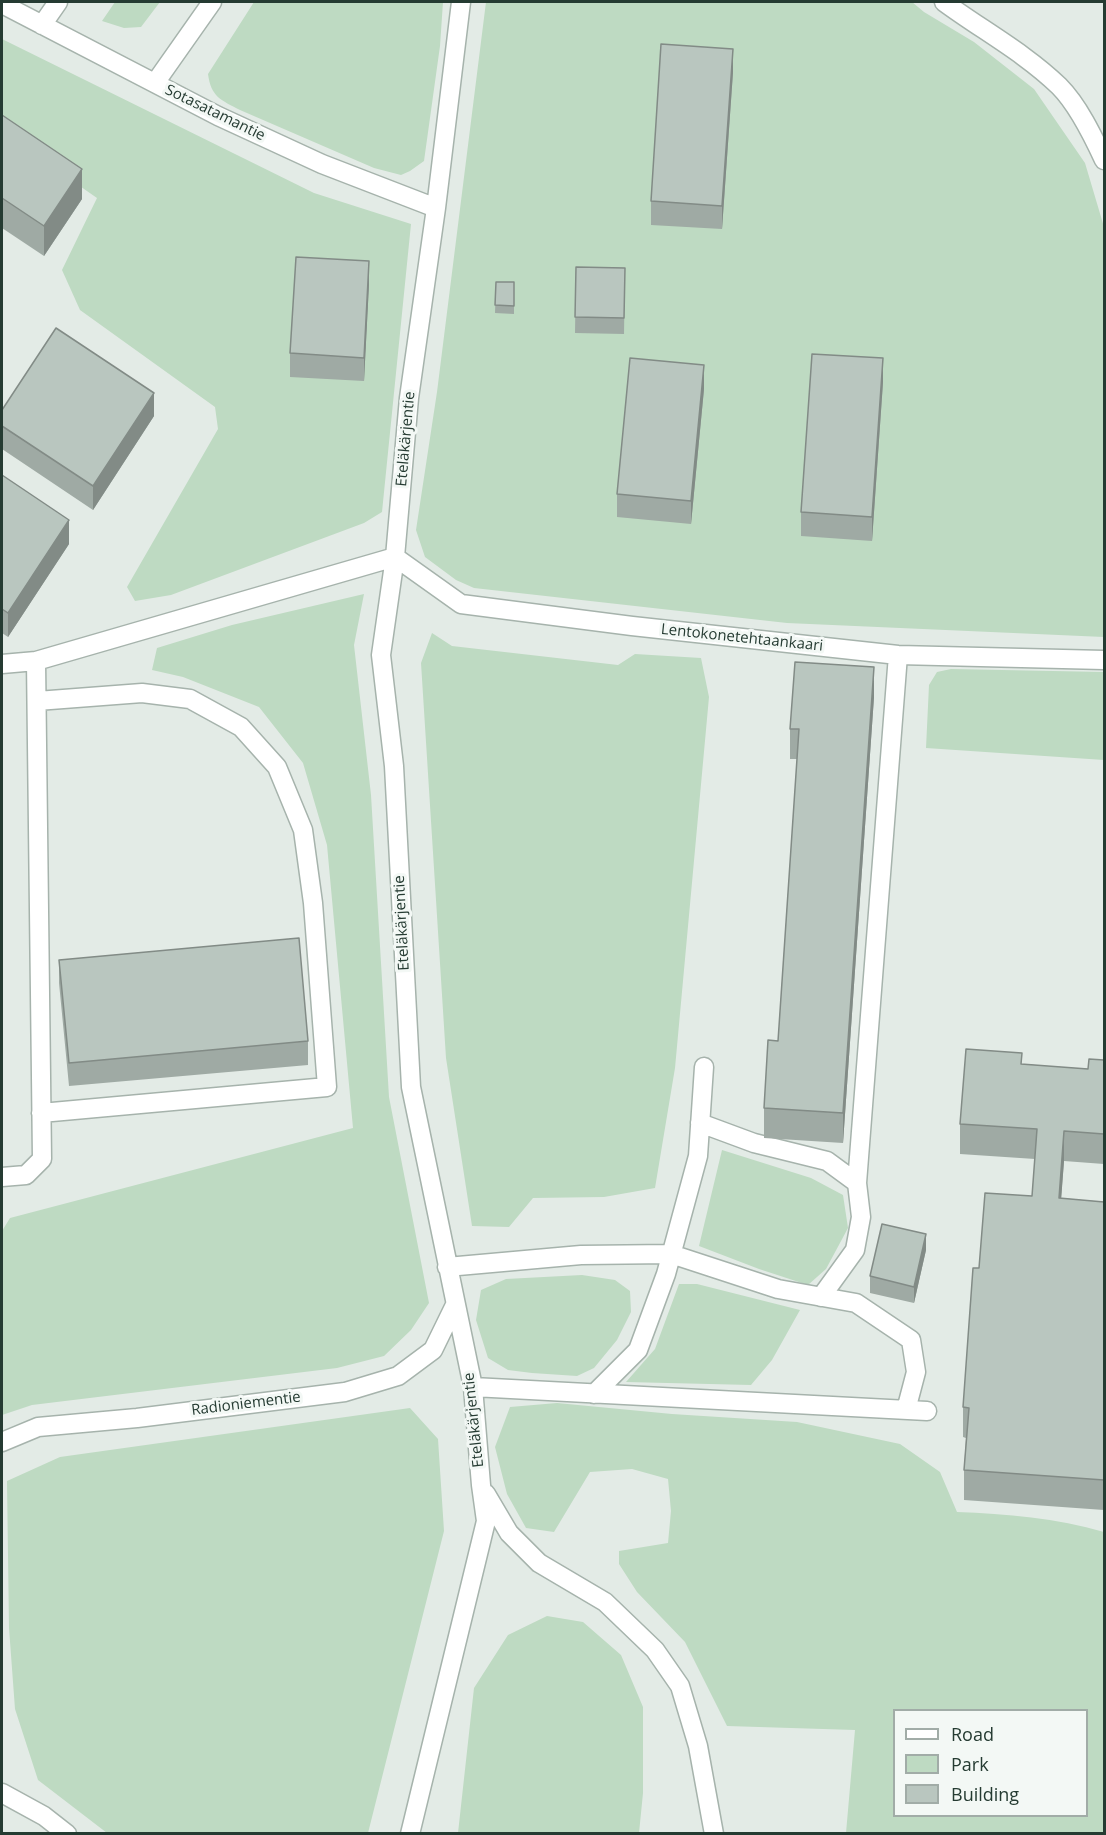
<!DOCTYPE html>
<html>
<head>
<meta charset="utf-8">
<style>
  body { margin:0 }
  #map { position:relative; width:1106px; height:1835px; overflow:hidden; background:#e3ebe6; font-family:"Open Sans",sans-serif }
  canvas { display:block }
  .frame { position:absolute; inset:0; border:3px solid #253b32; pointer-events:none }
  .legend { position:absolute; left:893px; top:1709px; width:195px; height:108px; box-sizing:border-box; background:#f3f8f5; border:2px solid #a1aca7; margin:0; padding:8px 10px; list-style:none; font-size:18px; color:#253b32 }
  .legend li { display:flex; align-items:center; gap:12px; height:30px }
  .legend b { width:30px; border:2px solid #a1aca7 }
</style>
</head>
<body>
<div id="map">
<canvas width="1106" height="1835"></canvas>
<div class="frame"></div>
<ul class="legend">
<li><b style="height:8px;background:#fff"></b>Road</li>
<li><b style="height:16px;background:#bedac2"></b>Park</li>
<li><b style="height:16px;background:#b9c6bf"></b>Building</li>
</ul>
</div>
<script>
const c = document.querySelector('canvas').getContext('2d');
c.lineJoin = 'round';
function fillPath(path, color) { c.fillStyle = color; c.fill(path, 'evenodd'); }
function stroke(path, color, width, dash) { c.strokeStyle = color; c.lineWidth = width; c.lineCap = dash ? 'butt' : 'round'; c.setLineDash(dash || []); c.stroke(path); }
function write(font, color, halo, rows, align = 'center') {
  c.font = font + ' "Open Sans",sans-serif'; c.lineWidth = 6; c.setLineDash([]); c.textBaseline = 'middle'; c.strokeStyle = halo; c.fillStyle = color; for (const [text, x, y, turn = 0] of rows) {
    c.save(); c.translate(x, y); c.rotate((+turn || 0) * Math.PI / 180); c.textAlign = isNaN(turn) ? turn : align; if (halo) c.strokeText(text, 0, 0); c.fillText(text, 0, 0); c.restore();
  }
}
const green = new Path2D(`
  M115 2H160L141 27 124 28 102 21Z
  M254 2H443L440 46 424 161 410 171 401 175 374 168 240 110C221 100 211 97 208 74Z
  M486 2H912L924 12 974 42 1034 89 1085 163 1104 227V637L787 623 474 588 456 580 425 557 416 530 437 392Z
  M2 39 314 193 411 224 382 512 364 523 171 595 135 601 127 587 218 429 215 407 80 310 62 270 97 198 2 132Z
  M364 594 354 645 371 795 389 1097 429 1303 411 1330 384 1356 337 1368 32 1405 2 1415V1231L10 1218 353 1128 327 845 303 763 259 707 183 677 152 670 157 648 232 625Z
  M432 633 452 646 618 665 635 654 701 658 709 697 675 1068 655 1188 604 1197 533 1198 509 1227 472 1226 446 1058 421 663Z
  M951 669 1104 672V760L926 748 929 685 937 672Z
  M722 1150 811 1178 843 1195 848 1228 826 1269 808 1285 759 1269 699 1246Z
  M582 1275 615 1280 630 1291 631 1312 617 1340 594 1368 577 1376 532 1373 508 1370 488 1358 476 1320 481 1290 506 1279Z
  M679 1284H697L800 1310 772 1360 751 1385 626 1382 655 1349Z
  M557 1403 672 1414 797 1422 900 1444 940 1472 957 1512C1006 1514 1057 1518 1104 1532V1833H846L855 1730 727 1726 685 1642 637 1592 619 1564V1551L668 1543 671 1511 668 1479 632 1469 590 1472 554 1532 526 1528 507 1494 495 1447 510 1407ZM894 1710H1086V1816H894Z
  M410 1408 438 1439 444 1531 368 1833H107L38 1780 15 1709 9 1628 7 1481 60 1457Z
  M547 1616 583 1622 621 1655 643 1707V1793L639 1833H458L474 1688 508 1635Z`);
const minor = new Path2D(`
  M944 2C982 30 1025 53 1059 86 1078 105 1093 136 1104 160
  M2 4 218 116 322 164 436 208
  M42 25 58 2
  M155 83 212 2
  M2 664 36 661 395 557 461 604 632 626 898 655 1104 660
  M37 701 142 693 190 699 241 727 277 767 303 830 313 903 327 1087 41 1113
  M700 1123 754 1143 827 1161 857 1183 861 1217 855 1250 821 1297
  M2 1177 26 1175 42 1159 36 661
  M857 1183 898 655
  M447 1267 581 1255 671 1254 778 1289 856 1303 911 1340 916 1372 906 1410
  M473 1387 927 1411
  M594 1394 638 1350 666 1274 698 1156 704 1067
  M2 1442 38 1427 137 1418 345 1392 398 1376 433 1350 455 1305
  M486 1494 509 1533 539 1563 605 1602 655 1650 680 1686 698 1746 714 1834
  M2 1793 44 1816 67 1834
  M410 1834 486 1521 481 1485 473 1387 411 1087 394 766 381 655 395 557 409 398 436 208 461 2`);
const wall = new Path2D(`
  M733 72 722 229 651 225V201Z
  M2 115 82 199 44 256 2 228Z
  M576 267 625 268 624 334 575 333Z
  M496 282H514V314L495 313Z
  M369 284 364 381 290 377V353Z
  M883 382 872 541 801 536V512Z
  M704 389 691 524 617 517V494Z
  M2 410 154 416 93 510 2 449Z
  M2 475 69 544 8 637 2 633Z
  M874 697 843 1143 764 1138V1108L778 1041 797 759H790V729Z
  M59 960 308 1041V1065L69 1086 59 983Z
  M1104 1060V1164L1064 1161 1061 1198 1104 1202V1510L964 1500V1470L966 1438 963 1437V1407L979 1268 1032 1196 1035 1159 960 1154V1124L1022 1064 1088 1069Z
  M926 1250 914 1303 870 1293V1276Z`);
const shadedWall = new Path2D(`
  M733 49V72L722 229V206Z
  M82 169V199L44 256V226Z
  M369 261V284L364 381V358Z
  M883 358V382L872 541V517Z
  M704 365V389L691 524V501Z
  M154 393V416L93 510V486Z
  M69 520V544L8 637V613Z
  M874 667V697L843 1143V1113Z
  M1064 1131V1161L1059 1228V1198Z
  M926 1234V1250L914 1303V1287Z`);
const building = new Path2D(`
  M661 44 733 49 722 206 651 201Z
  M2 115 82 169 44 226 2 198Z
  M296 257 369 261 364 358 290 353Z
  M576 267 625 268 624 318 575 317Z
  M496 282H514V306L495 305Z
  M56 328 154 393 93 486 2 426V410Z
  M812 354 883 358 872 517 801 512Z
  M630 358 704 365 691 501 617 494Z
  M2 475 69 520 8 613 2 609Z
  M795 662 874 667 843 1113 764 1108 768 1040 778 1041 799 729H790Z
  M299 938 308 1041 69 1063 59 960Z
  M966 1049 1022 1053 1021 1064 1088 1069 1089 1059 1104 1060V1134L1064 1131 1059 1198 1104 1202V1480L964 1470 969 1408 963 1407 973 1268H979L985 1193 1032 1196 1037 1129 960 1124Z
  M882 1224 926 1234 914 1287 870 1276Z`);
const streetNames = [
  ["Sotasatamantie",215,113,26],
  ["Eteläkärjentie",406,439,-85],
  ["Lentokonetehtaankaari",742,638,6],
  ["Eteläkärjentie",402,923,-93],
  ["Radioniementie",246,1404,-7],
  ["Eteläkärjentie",474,1420,-96]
];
fillPath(green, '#bedac2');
stroke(minor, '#a6b3ac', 21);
stroke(minor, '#fff', 18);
fillPath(wall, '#9faaa4');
fillPath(shadedWall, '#828b86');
fillPath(building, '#b9c6bf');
stroke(building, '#828b86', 1.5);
write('15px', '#253b32', '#f3f8f5', streetNames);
</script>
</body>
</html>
